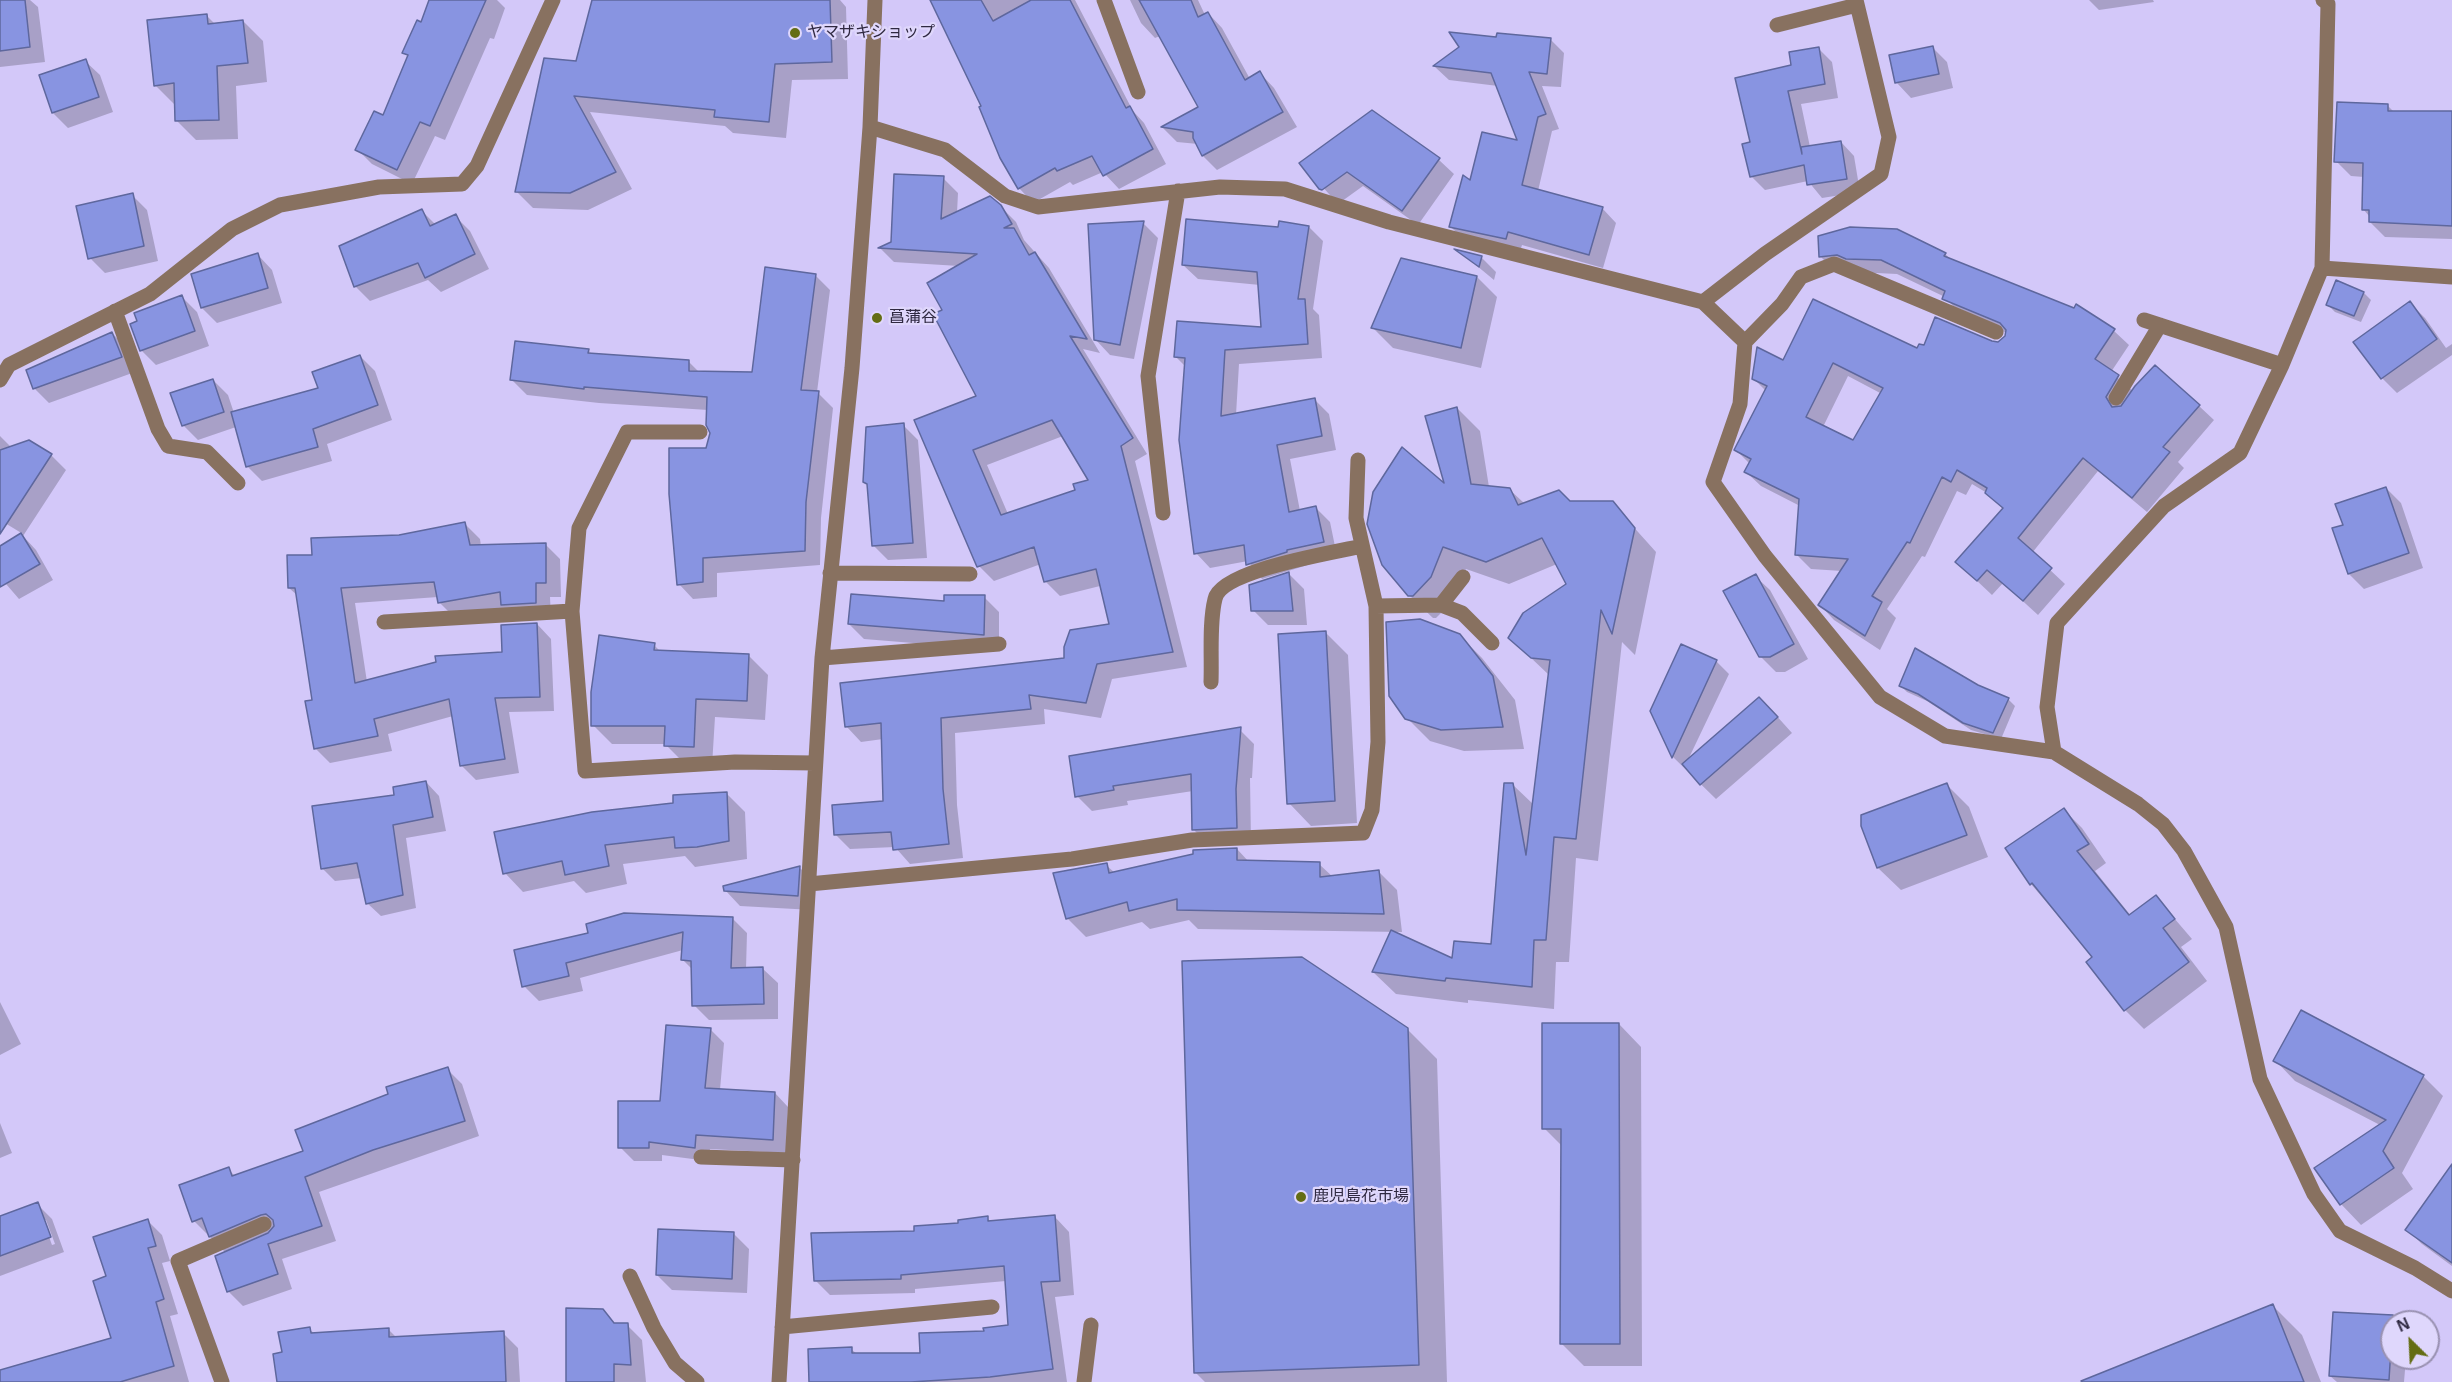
<!DOCTYPE html>
<html>
<head>
<meta charset="utf-8">
<style>
  body { margin:0 }
  #map { position:relative; width:2452px; height:1382px; overflow:hidden; background:#d3c8f9; font-family:Helvetica,sans-serif }
  canvas { display:block }
  .north { position:absolute; left:2380px; top:1310px; width:60px; height:60px; box-sizing:border-box; background:#dfd7fc; border:2px solid #9991b1; border-radius:50%; rotate:336deg; font-size:16px; font-weight:700; line-height:24px; text-align:center; color:#2f2941 }
  .north::after { content:''; display:block; margin:auto; width:21px; height:27px; background:#646d14; clip-path:polygon(50% 0,100% 100%,50% 72%,0 100%) }
</style>
</head>
<body>
<div id="map">
<canvas width="2452" height="1382"></canvas>
<div class="north">N</div>
</div>
<script>
const c = document.querySelector('canvas').getContext('2d');
c.lineJoin = 'round';
function fillPath(path, color) { c.fillStyle = color; c.fill(path, 'evenodd'); }
function stroke(path, color, width, dash) { c.strokeStyle = color; c.lineWidth = width; c.lineCap = dash ? 'butt' : 'round'; c.setLineDash(dash || []); c.stroke(path); }
function write(font, color, halo, rows, align = 'center') {
  c.font = font + ' Helvetica,"Noto Sans JP",sans-serif'; c.lineWidth = 4.5; c.setLineDash([]); c.textBaseline = 'middle'; c.strokeStyle = halo; c.fillStyle = color; for (const [text, x, y, turn = 0] of rows) {
    c.save(); c.translate(x, y); c.rotate((+turn || 0) * Math.PI / 180); c.textAlign = isNaN(turn) ? turn : align; if (halo) c.strokeText(text, 0, 0); c.fillText(text, 0, 0); c.restore();
  }
}
const shadow = new Path2D(`
  M0 0H30L38 7 45 62 0 67Z
  M431 0H497L505 8 494 39 490 38 445 140 435 136 412 184 372 164 357 149 384 117 409 57 404 53 422 24Z
  M593 0H840L846 7 848 79 792 80 786 138 733 133 725 126 590 112 632 189 588 210 533 208 516 191 577 62Z
  M931 0H1075L1133 111 1144 123 1166 164 1119 189 1103 172 1073 185 1070 182 1033 203 1019 188Z
  M1130 0H1198L1205 15 1208 13 1222 28 1250 79 1260 73 1274 88 1297 127 1217 170 1203 156 1198 144 1177 142 1163 128 1200 108 1160 36 1155 38 1141 23Z
  M2089 0H2153L2154 2 2099 10Z
  M206 15 215 24 243 21 263 41 267 82 236 86 238 139 196 140 177 121 175 105 155 85Z
  M1498 39H1550L1564 53 1561 87 1542 86 1559 129 1552 131 1538 191 1602 208 1616 223 1603 268 1522 245 1520 252 1465 241 1451 227 1471 182 1520 142 1498 86 1449 80 1435 67 1461 48Z
  M1932 47 1947 62 1953 88 1911 98 1897 83Z
  M1819 49 1832 62 1838 98 1801 104 1810 147 1841 142 1854 156 1860 192 1822 198 1808 181 1765 190 1751 176 1752 143 1793 67Z
  M85 61 100 75 113 112 68 128 53 113Z
  M2387 105 2395 113 2452 112V239L2385 237 2370 222V217L2363 209 2364 177 2351 176 2336 161Z
  M1439 160 1454 174 1418 225 1363 186 1338 204 1301 163Z
  M943 178 958 193 957 213 1000 206 1016 222 1024 240 1049 268 1100 353 1083 349 1147 454 1135 461 1187 667 1112 679 1101 718 1044 709 1045 724 955 733 957 805 963 858 910 864 895 847 850 849 835 834 884 803 883 739 861 742 846 726 1066 660 1111 626 1100 586 1060 596 1045 581 1041 564 994 581 979 566 916 420 978 397 944 310 959 266 894 262 880 248 892 243ZM1063 436 1090 481 1077 491 1008 514 987 465Z
  M132 195 147 210 158 261 105 273 90 258Z
  M422 211 436 225 455 216 470 231 489 269 441 292 428 280 370 301 355 286Z
  M1143 223 1158 238 1134 359 1110 355 1095 339Z
  M1309 227 1323 241 1313 309 1319 315 1322 358 1239 364 1236 415 1314 399 1329 414 1336 450 1290 459 1300 511 1316 508 1330 522 1337 556 1262 579 1248 561 1210 568 1196 553 1186 367 1175 356 1263 329 1260 285 1198 279 1183 265 1279 229Z
  M1820 237 1945 254 1953 261 2074 310 2077 306 2114 331 2129 345 2111 372 2133 391 2199 406 2214 420 2178 462 2184 468 2147 512 2098 471 2032 553 2065 584 2038 615 2003 583 1992 595 1957 562 2004 510 1987 493 1972 484 1966 495 1957 491 1925 557 1922 556 1887 609 1896 618 1880 650 1834 620 1820 605 1842 571 1811 569 1796 554 1800 506 1761 486 1746 472 1750 464 1736 450 1766 391 1753 378 1783 362 1993 343 2003 341 2007 333 1959 313 1945 297 1897 274 1835 271 1821 257ZM1848 376 1882 394 1853 442 1823 427Z
  M1459 251 1481 257 1496 272 1494 280Z
  M258 255 272 270 282 303 217 323 202 308 194 274Z
  M815 275 830 290 817 392 833 408 821 518 820 565 717 573V597L693 599 679 584 711 432 708 410 599 403 527 395 512 380 588 350 592 354 689 362 699 372 753 374Z
  M1477 277 1497 297 1481 368 1393 348 1373 328Z
  M2364 293 2371 300 2361 322 2335 312 2328 305Z
  M182 297 197 312 209 346 156 365 141 350Z
  M2410 303 2425 318 2446 348 2452 344V355L2397 393 2382 378 2355 342Z
  M112 333 127 348 135 372 49 403 34 388Z
  M360 356 375 371 392 420 327 444 332 461 262 481 247 466 236 427 198 440 183 425 213 380 228 395 234 413 320 389Z
  M1457 408 1480 431 1489 487 1509 489 1525 504 1612 503 1656 552 1635 655 1622 642 1598 861 1576 858 1569 962H1556L1554 1009 1468 1000V1003L1396 994 1373 972 1453 961 1493 946 1512 784 1534 805 1549 675 1510 638 1568 584 1557 564 1509 584 1466 569 1454 600 1436 618H1433L1409 595 1447 487Z
  M903 425 918 440 927 558 888 560 874 546 869 486 864 481Z
  M0 436 11 447 51 455 66 470 23 536 36 550 53 580 19 599 0 577V547L23 534 0 520Z
  M2386 488 2401 503 2423 568 2364 589 2349 574 2333 529 2345 526Z
  M465 524 480 539 481 546 545 544 560 559 561 597H550L551 618 454 617 439 602 438 597 355 603 367 682 504 653 537 624 551 639 554 711 509 712 519 773 476 780 461 765 453 716 388 734 392 751 330 763 315 748 313 701 298 596 289 588 313 556Z
  M1289 574 1304 589 1307 625H1268L1253 610Z
  M1755 576 1770 590 1808 659 1785 672H1776L1760 656Z
  M984 597 999 612V650L864 639 849 624Z
  M1326 633 1348 655 1357 823 1311 826 1289 803Z
  M1459 635 1482 658 1515 700 1524 749 1464 751 1430 741 1407 718Z
  M654 645 661 652 749 656 768 675 765 720 715 717 712 766 685 764 665 744H612L593 725Z
  M1682 646 1717 662 1729 674 1687 762 1774 713 1792 733 1716 799 1673 757 1651 711Z
  M1900 685 1977 686 2008 699 2015 706 2001 739 1971 730 1927 701 1907 692Z
  M1239 729 1254 744 1252 778H1250L1251 843 1209 845 1194 830 1193 791 1127 801 1128 805 1092 811 1077 796Z
  M426 782 439 796 446 831 406 838 416 908 381 916 367 903 362 878 335 881 322 868 396 796Z
  M1947 785 1969 807 1988 857 1901 890 1878 868Z
  M726 793 745 812 747 859 695 867 685 856 623 864 627 884 586 893 574 881 523 892 505 873 674 804Z
  M2064 810 2082 828 2106 863 2095 871 2131 916 2156 897 2192 939 2181 947 2207 981 2144 1029 2125 1010 2088 962 2094 958 2031 884Z
  M1237 849 1249 862 1319 864 1333 877 1378 871 1397 890 1402 932 1198 929 1189 920 1150 929 1142 922 1086 937 1067 918 1106 865 1115 873Z
  M799 867 814 882 813 910 740 906 725 890Z
  M732 918 747 933 746 969H763L778 983V1019L709 1020 694 1005 693 970 683 960V950L580 978 583 991 539 1001 524 986 590 934Z
  M0 1002 21 1044 0 1055Z
  M1619 1024 1641 1047 1642 1366H1584L1562 1344 1563 1147 1544 1128Z
  M710 1029 724 1043 720 1090 775 1093 788 1107 786 1153 710 1149 708 1161 662 1155V1161H634L620 1147 662 1103Z
  M1408 1030 1437 1059 1447 1382H1205L1196 1373Z
  M2275 1060 2423 1076 2443 1096 2402 1173 2413 1189 2361 1225 2341 1204 2317 1169 2380 1125 2295 1081Z
  M447 1069 462 1084 479 1136 319 1192 336 1241 282 1259 292 1289 243 1306 228 1291 226 1253 194 1221 228 1169 235 1176 305 1152 390 1095Z
  M0 1123 12 1153 0 1158Z
  M2452 1193V1266L2422 1244 2407 1230Z
  M37 1204 52 1219 64 1252 0 1276V1217ZM43 1220H46L55 1244 52 1245Z
  M1055 1217 1069 1232 1074 1295 1055 1297 1067 1382H811L851 1349 857 1354H921L1010 1326 1006 1281 915 1289V1293L830 1295 815 1280 916 1232 987 1218 991 1222Z
  M147 1220 162 1235 170 1261 162 1263 178 1314 170 1316 189 1382H0V1373L113 1339 108 1277Z
  M734 1234 749 1249 747 1293 672 1290 657 1275Z
  M2272 1305 2302 1335 2321 1382H2123Z
  M602 1311 616 1325H627L642 1340 646 1382H568Z
  M2393 1317 2398 1322H2392V1358H2406L2404 1382H2337L2330 1376Z
  M309 1329 315 1334 388 1329 397 1338 503 1333 518 1348 520 1382H279L283 1353Z`);
const building = new Path2D(`
  M0 0H25L30 47 0 51Z
  M429 0H486L430 126 420 122 397 170 355 150 374 111 383 115 408 55 402 53 417 20 421 22Z
  M592 0H830L832 62 775 64 769 122 714 117 715 110 574 96 616 172 570 193 515 192 544 58 576 61Z
  M930 0H981L993 21 1031 0H1070L1126 108 1130 106 1153 149 1103 176 1092 156 1057 171 1055 168 1018 189 1000 158 979 107 981 106Z
  M1139 0H1191L1198 17 1208 12 1245 80 1260 71 1283 112 1202 156 1193 138V132L1161 127 1198 107Z
  M207 14 208 24 243 20 248 63 217 66 219 120 175 121 174 83 154 86 147 20Z
  M1449 32 1496 37 1497 33 1551 38 1547 74 1529 72 1546 114 1538 117 1522 185 1603 207 1589 255 1508 232 1506 239 1449 227 1463 175 1470 180 1482 132 1517 140 1491 73 1433 66 1459 47Z
  M1933 46 1939 74 1895 83 1889 55Z
  M1819 47 1825 84 1788 91 1802 154 1801 147 1841 141 1847 179 1807 185 1804 165 1750 177 1742 144 1750 142 1735 78 1791 65 1789 52Z
  M86 59 99 97 52 113 39 75Z
  M2337 102 2388 104V111H2452V226L2369 222V210H2362L2363 163 2334 162Z
  M1372 110 1440 158 1402 211 1347 172 1322 190 1319 189 1299 163Z
  M894 174 944 176 941 219 990 196 1001 205 1012 224 1004 228H1014L1029 255 1035 252 1087 339 1070 336 1133 438 1121 446 1173 652 1097 664 1086 703 1029 695 1031 709 941 718 943 789 949 844 893 850 891 832 834 835 832 805 883 801 881 723 845 727 840 683 1064 658V647L1070 630 1109 624 1096 569 1044 582 1034 547 977 567 914 420 976 396 933 314 942 310 927 283 977 254 878 248 891 242ZM1052 420 1088 480 1073 484 1075 490 1001 515 973 450Z
  M133 193 144 246 88 259 76 206Z
  M422 209 430 226 456 214 475 254 425 278 418 263 354 287 339 246Z
  M1186 219 1278 227 1279 221 1309 226 1298 299H1305L1308 344 1225 350 1221 416 1315 398 1322 436 1277 445 1289 512 1316 506 1324 542 1287 550V552L1246 565 1244 545 1194 554 1179 440 1185 358 1174 357 1177 321 1261 327 1257 272 1182 265Z
  M1144 221 1120 345 1094 340 1088 224Z
  M1850 227 1897 229 1946 253 1944 256 2074 308 2076 304 2115 329 2095 359 2119 375 2106 397 2112 407 2121 406 2135 386 2155 365 2200 405 2163 447 2170 452 2132 498 2083 458 2018 538 2052 568 2023 601 1987 570 1977 581 1955 562 2003 508 1985 493 1987 488 1957 470 1951 482 1942 477 1910 543 1907 542 1872 596 1882 602 1865 636 1818 605 1848 559 1795 555 1799 499 1744 472 1751 459 1734 450 1767 386 1752 379 1757 347 1783 360 1813 299 1917 348 1919 344 1924 345 1935 317 1992 341 1998 342 2005 336 2006 330 2000 323 1942 299 1945 291 1881 260 1846 259 1837 255 1819 257 1818 236ZM1833 363 1883 388 1853 440 1806 417Z
  M1454 249 1482 256 1479 267Z
  M258 253 268 288 201 308 191 274Z
  M1401 258 1477 276 1461 348 1371 328Z
  M765 267 816 274 801 390 819 391 806 502 805 551 703 558V582L677 585 669 494V448H706L710 433 706 425 707 397 584 387V389L510 380 515 341 589 349 588 353 689 360V371L752 372Z
  M2336 280 2364 292 2354 316 2326 305Z
  M182 295 195 331 140 351 130 324 137 321 134 313Z
  M2410 301 2437 339 2381 379 2353 342Z
  M112 332 122 357 33 389 26 370Z
  M360 355 378 405 313 429 318 447 246 467 231 412 318 388 312 372Z
  M213 379 224 412 182 426 170 393Z
  M1457 407 1471 484 1510 488 1518 505 1559 490 1570 501H1613L1635 528 1612 634 1601 610 1576 839 1554 837 1546 940H1534L1532 987 1446 978 1445 981 1372 972 1391 930 1452 958 1454 941 1491 944 1504 783H1513L1526 855 1550 660 1531 658 1508 638 1523 613 1566 584 1542 538 1486 562 1443 547 1431 577 1413 596H1408L1382 565 1367 524 1373 492 1402 447 1444 483 1425 416Z
  M904 423 913 543 872 546 867 484 863 482 866 427Z
  M29 440 52 454 0 534V450Z
  M2386 487 2409 553 2348 574 2332 528 2343 525 2335 504Z
  M465 522 470 545 546 543V583H536V603L501 605 500 592 438 603 434 582 341 588 355 683 436 662 435 656 502 652 501 625 537 623 540 697 495 698 505 759 460 766 449 699 374 719 378 736 314 749 305 701 312 700 295 588H288L287 555H312L311 538 399 535Z
  M21 533 40 564 0 587V546Z
  M1289 572 1293 611H1251L1249 585Z
  M1756 574 1794 644 1770 657H1759L1723 591Z
  M851 594 944 601V595H985L984 635 848 624Z
  M1420 619 1460 634 1493 676 1503 727 1441 730 1405 719 1389 696 1386 622Z
  M1326 631 1335 801 1287 804 1278 634Z
  M599 635 655 643 654 650 749 654 747 701 696 699 694 747 664 746 665 726H591V692Z
  M1681 644 1717 660 1672 758 1650 711Z
  M1915 648 1978 685 2009 698 1993 733 1963 723 1918 694 1899 686Z
  M1759 697 1778 717 1700 785 1682 764Z
  M1241 727 1236 789 1237 828 1192 830 1191 774 1113 786 1114 790 1075 797 1069 756Z
  M426 781 433 817 393 825 403 895 366 904 357 863 321 869 312 806 394 795 393 787Z
  M1947 783 1967 835 1877 868 1861 826V815Z
  M727 792 729 841 697 847 675 848 674 837 605 845 609 866 565 875 562 861 503 874 494 832 592 812 673 803V795Z
  M2064 808 2089 844 2077 851 2129 915 2156 895 2175 919 2163 928 2189 962 2124 1011 2086 962 2092 957 2032 883 2030 885 2005 848Z
  M1237 848V860L1320 862V877L1379 870 1384 914 1177 910V899L1129 911 1127 902 1066 919 1053 873 1107 863 1109 873 1193 854V850Z
  M800 866 798 896 724 891 723 886Z
  M624 913 733 917 731 968 763 967 764 1004 692 1006 691 961 681 960 683 932 566 963 569 976 522 987 514 950 588 933 586 924Z
  M1302 957 1408 1028 1419 1365 1194 1373 1182 961Z
  M2301 1010 2424 1075 2383 1151 2394 1168 2340 1205 2314 1168 2386 1120 2273 1061Z
  M1542 1023H1619L1620 1344H1560L1561 1129H1542Z
  M666 1025 711 1028 705 1088 775 1092 773 1140 696 1135 695 1148 649 1142V1148H618V1101H660Z
  M448 1067 465 1121 373 1150 305 1177 322 1226 268 1244 278 1274 227 1292 215 1256 268 1233 274 1226 273 1220 266 1214 261 1215 209 1237 202 1218 192 1222 179 1185 229 1167 232 1176 303 1151 295 1130 388 1094 386 1087Z
  M2452 1164V1263L2405 1230Z
  M38 1202 51 1237 0 1256V1216Z
  M1055 1215 1060 1281 1041 1282 1053 1369 990 1377 911 1382H809L808 1349 852 1347V1353H920L919 1333 984 1331 983 1328 1008 1325 1004 1266 901 1275V1279L814 1281 811 1233 914 1231V1226L958 1223V1220L988 1216V1221Z
  M148 1219 156 1246 148 1248 164 1299 156 1302 174 1366 120 1382H0V1370L111 1338 93 1281 106 1276 93 1237Z
  M658 1229 734 1232 732 1279 656 1275Z
  M2273 1304 2304 1382H2082L2081 1381Z
  M566 1308 603 1309 614 1323H628L631 1365 614 1364V1382H566Z
  M2333 1312 2393 1315 2389 1380 2329 1376Z
  M310 1327 311 1333 389 1328V1337L504 1331 506 1382H277L273 1354 282 1352 278 1332Z`);
const minor = new Path2D(`
  M1104 0 1138 92
  M1777 25 1857 5
  M870 127 945 150 1005 196 1038 207 1220 187 1285 189 1389 222 1703 302 1745 342 1740 404 1713 482 1765 556 1880 697 1945 736 2054 752 2138 804 2163 824 2184 851 2226 927 2260 1079 2314 1194 2340 1231 2415 1268 2452 1291
  M2322 268 2452 277
  M1703 302 1765 254 1881 174 1889 137 1856 0
  M115 311 158 429 168 446 207 452 238 483
  M2144 320 2282 365
  M1745 342 1782 304 1801 277 1834 264 1996 332
  M0 380 9 365 150 294 232 229 280 205 379 187 462 184 477 166 553 0
  M2116 398 2160 325
  M1163 513 1148 376 1178 191
  M830 573 970 574
  M1441 605 1462 613 1492 643
  M1376 606 1441 605 1463 577
  M572 611 579 528 627 432H700
  M384 622 572 611 585 771 735 762 815 763
  M822 658 999 644
  M1211 682C1212 657 1209 623 1215 599 1221 570 1333 553 1362 546
  M2054 752 2047 707 2057 623 2164 506 2240 453 2282 365 2322 268 2328 4 2323 0
  M809 884 1072 859 1192 840 1363 833 1372 810 1378 742 1376 606 1356 518 1358 460
  M701 1157 793 1160
  M630 1276 654 1328 675 1363 697 1382
  M782 1327 992 1307
  M222 1382 178 1261 264 1224
  M779 1382 822 658 852 368 870 127 875 0
  M1084 1382 1091 1325`);
const markers = [
  [795,33,6,"#646d14"],
  [877,318,6,"#646d14"],
  [1301,1197,6,"#646d14"]
];
const poiNames = [
  ["ヤマザキショップ",807,33],
  ["菖蒲谷",889,318],
  ["鹿児島花市場",1313,1197]
];
fillPath(shadow, '#0003');
fillPath(building, '#8894e1');
stroke(building, '#5e679d', 1.5);
stroke(minor, '#887160', 15);
for (const [x, y, r, color] of markers) { const dot = new Path2D(); dot.arc(x, y, r, 0, 2 * Math.PI); c.fillStyle = color; c.fill(dot); stroke(dot, '#dfd7fc', 2); }
write('16px', '#2f2941', '#dfd7fc', poiNames, 'left');
</script>
</body>
</html>
